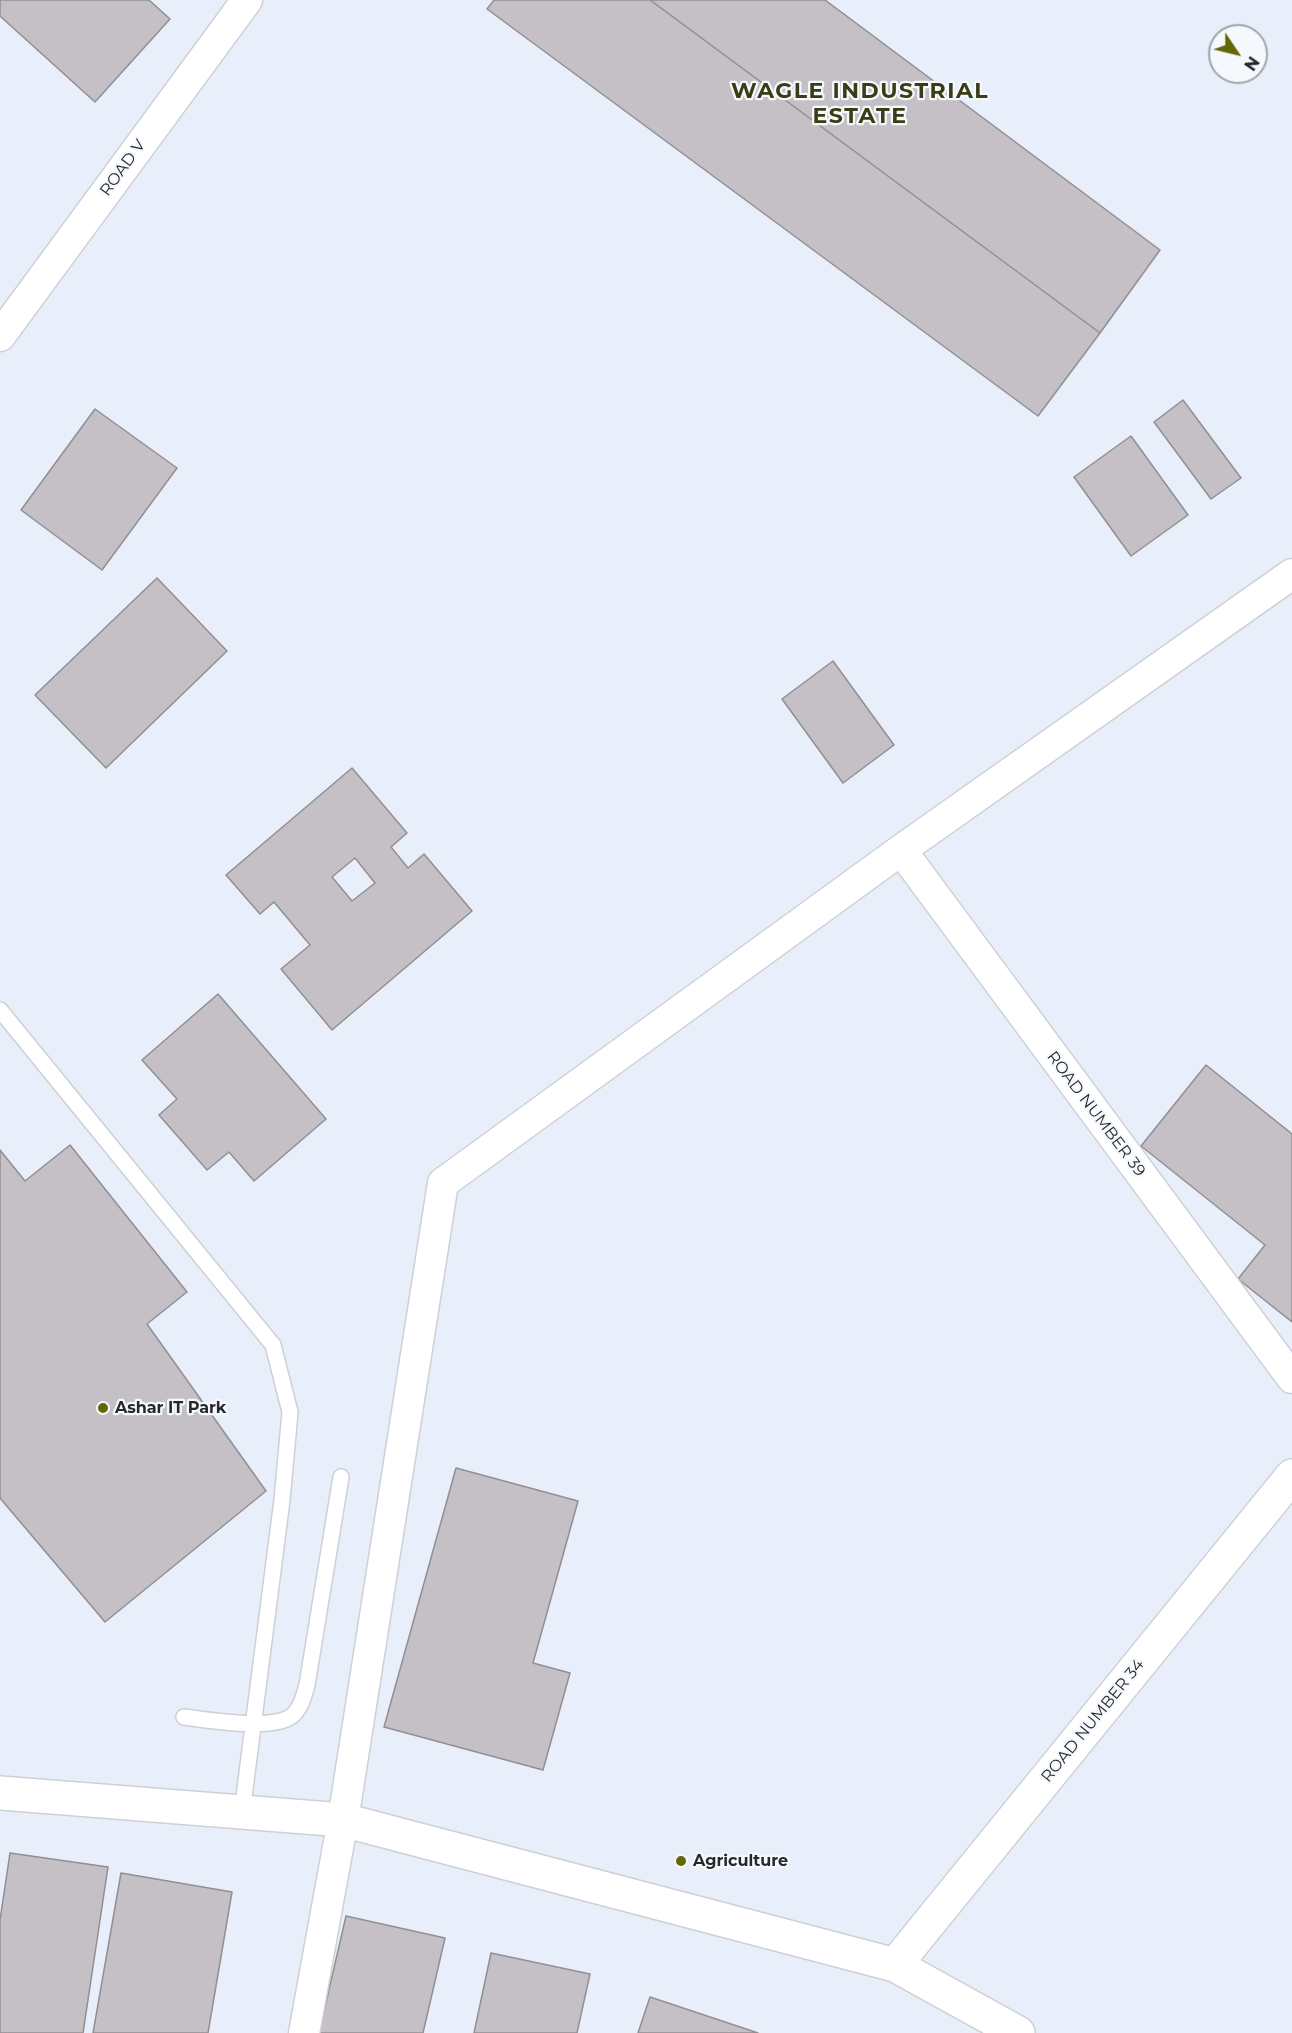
<!DOCTYPE html>
<html>
<head>
<meta charset="utf-8">
<style>
  body { margin:0 }
  #map { position:relative; width:1292px; height:2033px; overflow:hidden; background:#f5f8fd; font-family:Montserrat,sans-serif }
  canvas { display:block }
  .north { position:absolute; left:1208px; top:24px; width:60px; height:60px; box-sizing:border-box; background:#f5f8fd; border:2px solid #a3a5a9; border-radius:50%; rotate:125deg; font-size:16px; font-weight:700; line-height:24px; text-align:center; color:#27282a }
  .north::after { content:''; display:block; margin:auto; width:21px; height:27px; background:#636807; clip-path:polygon(50% 0,100% 100%,50% 72%,0 100%) }
</style>
</head>
<body>
<div id="map">
<canvas width="1292" height="2033"></canvas>
<div class="north">N</div>
</div>
<script>
const c = document.querySelector('canvas').getContext('2d');
c.lineJoin = 'round';
function fillPath(path, color) { c.fillStyle = color; c.fill(path, 'evenodd'); }
function stroke(path, color, width, dash) { c.strokeStyle = color; c.lineWidth = width; c.lineCap = dash ? 'butt' : 'round'; c.setLineDash(dash || []); c.stroke(path); }
function write(font, color, halo, rows, align = 'center') {
  c.font = font + ' Montserrat,sans-serif'; c.lineWidth = 4.5; c.setLineDash([]); c.textBaseline = 'middle'; c.strokeStyle = halo; c.fillStyle = color; for (const [text, x, y, turn = 0] of rows) {
    c.save(); c.translate(x, y); c.rotate((+turn || 0) * Math.PI / 180); c.textAlign = isNaN(turn) ? turn : align; if (halo) c.strokeText(text, 0, 0); c.fillText(text, 0, 0); c.restore();
  }
}
const built = new Path2D(`
  M0 0H1292V2033H0ZM1220 36H1256V72H1220Z`);
const building = new Path2D(`
  M0 0H149L170 19 95 102 0 16Z
  M494 0H650L1100 333 1038 416 487 9Z
  M650 0H825L1160 250 1100 333Z
  M1183 400 1241 478 1211 499 1154 422Z
  M95 409 177 468 102 570 21 510Z
  M1131 436 1188 515 1131 556 1074 477Z
  M157 578 227 651 106 768 35 695Z
  M833 661 894 745 843 783 782 699Z
  M352 768 407 833 391 847 408 868 424 854 472 911 332 1030 281 969 310 945 274 902 260 914 226 875ZM355 858 375 883 352 901 332 877Z
  M218 994 326 1119 254 1181 229 1152 207 1170 159 1115 177 1099 142 1060Z
  M1206 1065 1292 1134V1322L1238 1279 1265 1245 1141 1146Z
  M70 1145 187 1292 147 1324 266 1491 105 1622 0 1498V1150L25 1181Z
  M456 1468 578 1501 533 1663 570 1673 543 1770 384 1727Z
  M10 1853 108 1867 83 2033H0V1920Z
  M121 1873 232 1892 208 2033H93Z
  M346 1916 445 1938 423 2033H319Z
  M491 1953 590 1974 577 2033H474Z
  M650 1997 758 2033H638Z`);
const lane = new Path2D(`
  M0 1010 273 1345 290 1412 282 1500 242 1812
  M184 1717C208 1720 277 1732 294 1714 302 1706 304 1695 307 1685L341 1477`);
const street = new Path2D(`
  M0 336 247 0
  M901 850 1292 1378
  M304 2033 343 1820 443 1183 901 850 1292 574`);
const secondary = new Path2D(`
  M0 1793 343 1820 895 1965 1018 2033
  M895 1965 1292 1476`);
const markers = [
  [103,1408,6,"#636807"],
  [681,1861,6,"#636807"]
];
const streetNames = [
  ["ROAD V",123,168,-54],
  ["ROAD NUMBER 39",1096,1114,53],
  ["ROAD NUMBER 34",1093,1721,-51]
];
const poiNames = [
  ["Ashar IT Park",115,1408],
  ["Agriculture",693,1861]
];
const districtNames = [
  ["WAGLE INDUSTRIAL",860,92],
  ["ESTATE",860,117]
];
fillPath(built, '#e8effb');
fillPath(building, '#c4c0c5');
stroke(building, '#928e93', 1.5);
stroke(lane, '#cdd0d5', 18);
stroke(street, '#cdd0d5', 33);
stroke(secondary, '#cdd0d5', 36);
stroke(lane, '#fff', 15);
stroke(street, '#fff', 30);
stroke(secondary, '#fff', 33);
for (const [x, y, r, color] of markers) { const dot = new Path2D(); dot.arc(x, y, r, 0, 2 * Math.PI); c.fillStyle = color; c.fill(dot); stroke(dot, '#f5f8fd', 2); }
write('16px', '#27282a', '#f5f8fd', streetNames);
write('bold 16px', '#27282a', '#f5f8fd', poiNames, 'left');
c.letterSpacing = '1.5px';
write('bold 22px', '#393c14', '#f5f8fd', districtNames);
c.letterSpacing = '0px';
</script>
</body>
</html>
